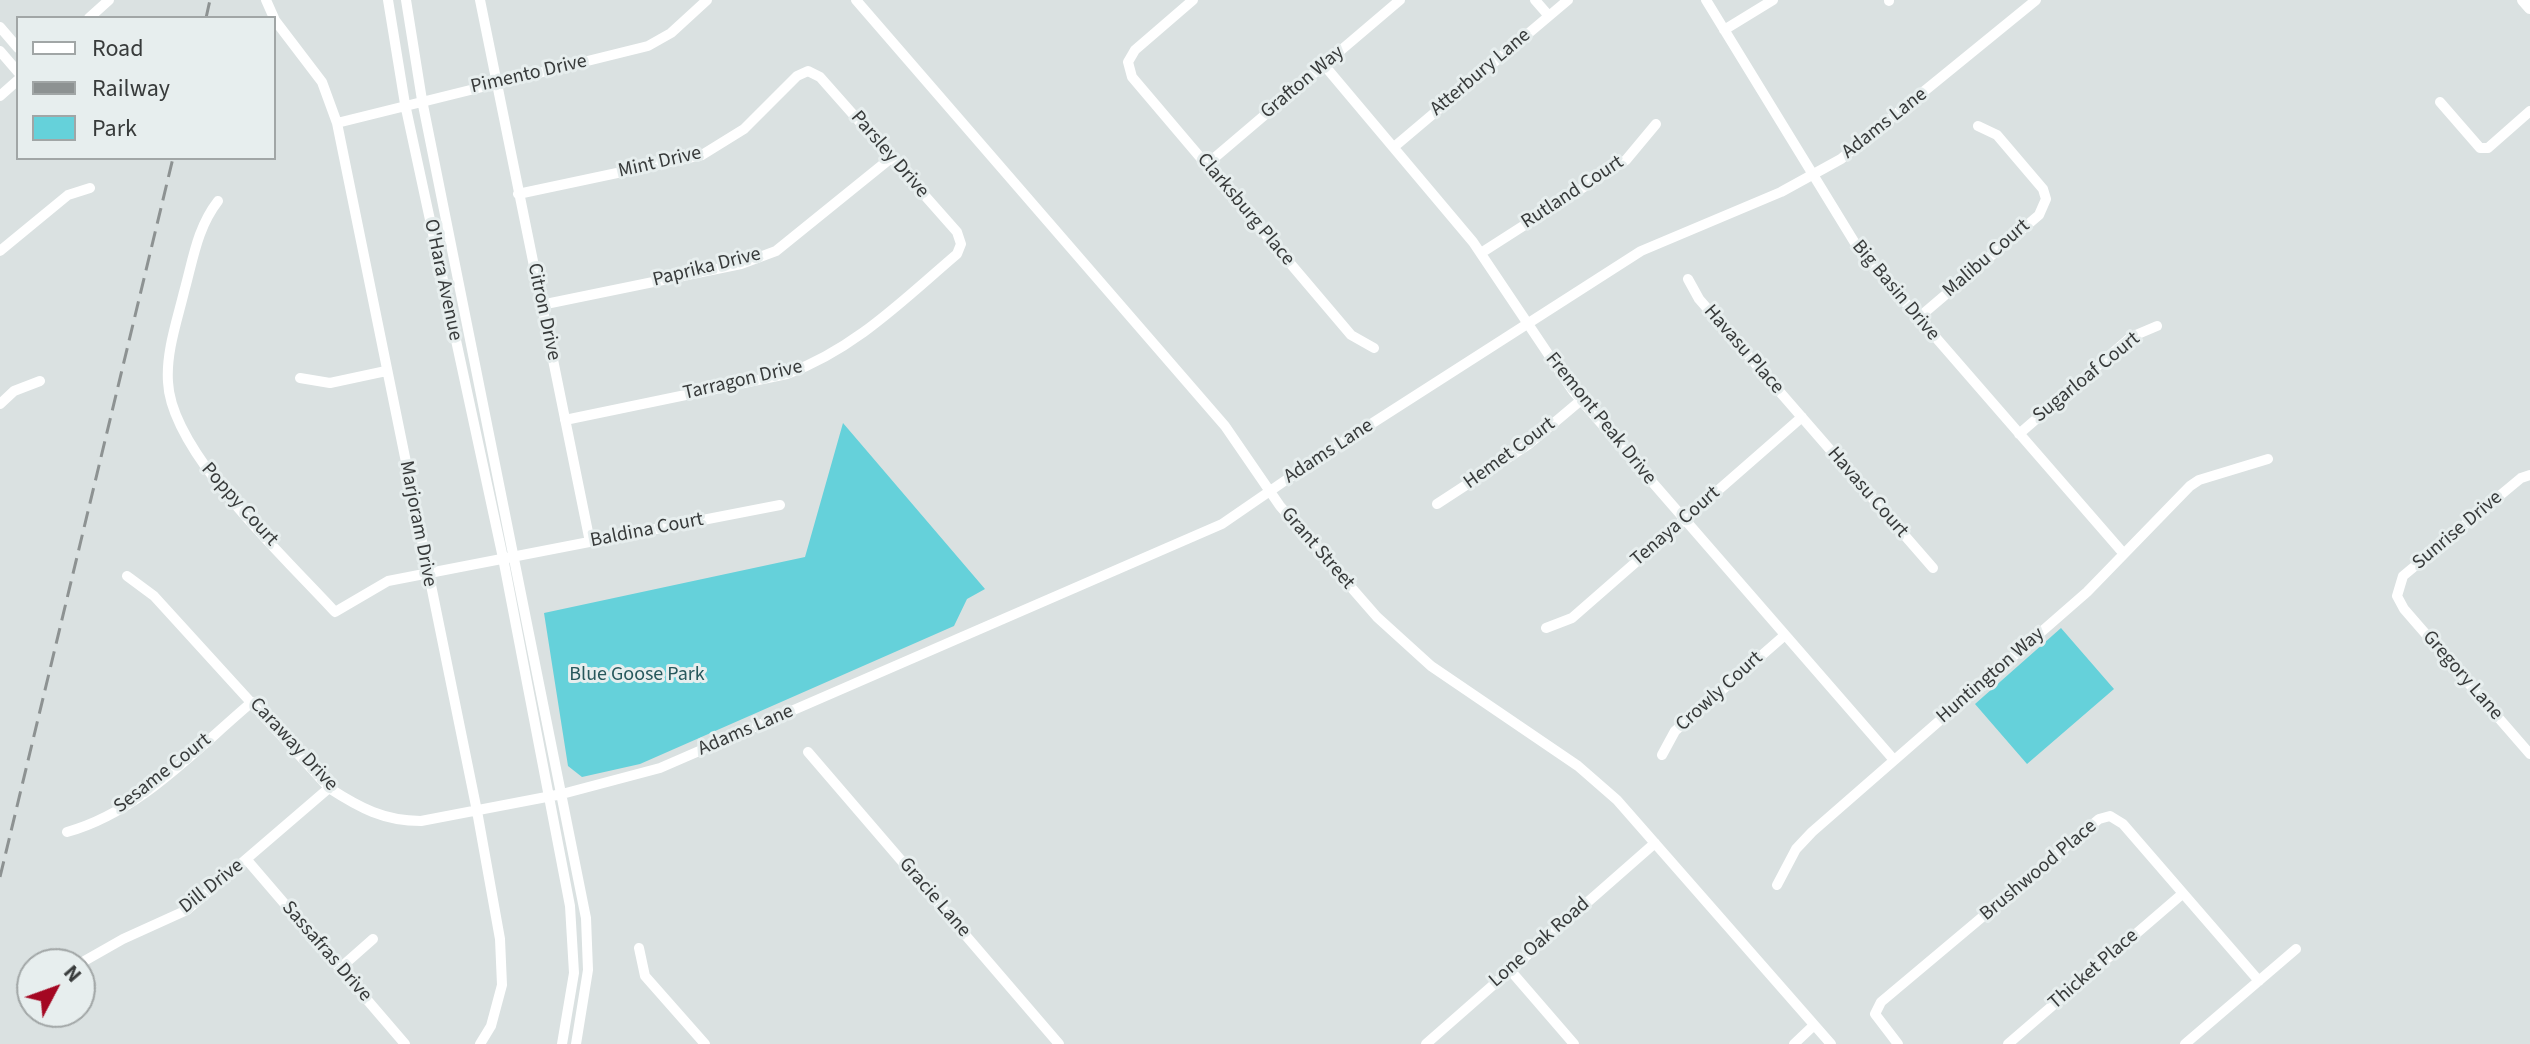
<!DOCTYPE html>
<html>
<head>
<meta charset="utf-8">
<style>
  body { margin:0 }
  #map { position:relative; width:2530px; height:1044px; overflow:hidden; background:#dae1e1; font-family:"Source Sans 3",sans-serif }
  canvas { display:block }
  .legend { position:absolute; left:16px; top:16px; width:260px; height:144px; box-sizing:border-box; background:#e7eeee; border:2px solid #a1a6a6; margin:0; padding:10px 14px; list-style:none; font-size:24px; color:#383b3b }
  .legend li { display:flex; align-items:center; gap:16px; height:40px }
  .legend b { width:40px; border:2px solid #a1a6a6 }
  .north { position:absolute; left:16px; top:948px; width:80px; height:80px; box-sizing:border-box; background:#e7eeee; border:2px solid #a1a6a6; border-radius:50%; rotate:49deg; font-size:22px; font-weight:700; line-height:32px; text-align:center; color:#383b3b }
  .north::after { content:''; display:block; margin:auto; width:28px; height:36px; background:#a40722; clip-path:polygon(50% 0,100% 100%,50% 72%,0 100%) }
</style>
</head>
<body>
<div id="map">
<canvas width="2530" height="1044"></canvas>
<ul class="legend">
<li><b style="height:10px;background:#fff"></b>Road</li>
<li><b style="height:10px;background:#8d9292"></b>Railway</li>
<li><b style="height:22px;background:#65d1da"></b>Park</li>
</ul>
<div class="north">N</div>
</div>
<script>
const c = document.querySelector('canvas').getContext('2d');
c.lineJoin = 'round';
function fillPath(path, color) { c.fillStyle = color; c.fill(path, 'evenodd'); }
function stroke(path, color, width, dash) { c.strokeStyle = color; c.lineWidth = width; c.lineCap = dash ? 'butt' : 'round'; c.setLineDash(dash || []); c.stroke(path); }
function write(font, color, halo, rows, align = 'center') {
  c.font = font + ' "Source Sans 3",sans-serif'; c.lineWidth = 6; c.setLineDash([]); c.textBaseline = 'middle'; c.strokeStyle = halo; c.fillStyle = color; for (const [text, x, y, turn = 0] of rows) {
    c.save(); c.translate(x, y); c.rotate((+turn || 0) * Math.PI / 180); c.textAlign = isNaN(turn) ? turn : align; if (halo) c.strokeText(text, 0, 0); c.fillText(text, 0, 0); c.restore();
  }
}
const green = new Path2D(`
  M843 423 985 589 967 599 954 626 640 764 582 777 568 766 544 613 805 557Z
  M2061 628 2114 689 2027 764 1975 704Z`);
const minor = new Path2D(`
  M266 0 274 18
  M388 0 405 104 503 558 570 906 574 973 562 1044
  M406 0 422 100 586 918 588 970 576 1044
  M480 0 590 542
  M856 0 1225 426 1280 506 1377 617 1431 666 1578 766 1617 800 1831 1044
  M1193 0 1135 50 1128 62 1132 77 1351 335 1374 348
  M1535 0 1549 16
  M1706 0 1858 248 2124 554
  M1889 0V1
  M89 18 109 0
  M274 19 322 82 337 123 477 811 500 939 502 985 491 1026 480 1044
  M0 27 18 48
  M1724 30 1773 0
  M0 51 18 72
  M1324 65 1473 242 1573 391 1894 760
  M0 96 18 80
  M2440 102 2480 148H2488L2530 111
  M337 123 648 46 671 33 707 0
  M1394 147 1568 0
  M1206 165 1400 0
  M518 194 702 155 744 129 797 76 808 71 820 77 957 232 961 244 957 254C903 300 855 349 787 374L565 420
  M218 201C197 228 193 260 184 292 177 321 166 352 168 382 171 453 286 558 335 612L388 581 780 505
  M0 251 68 195 90 188
  M1481 253 1626 160 1656 124
  M1688 279 1699 299 1933 568
  M541 305 741 264 776 251 891 158
  M1917 319 2039 215 2046 199 2043 189 1997 135 1978 126
  M300 378 330 383 386 371
  M0 404 14 391 40 381
  M2019 434 2131 337 2157 326
  M2530 475 2521 478 2403 576 2397 596 2404 609 2530 754
  M1437 504 1529 444 1580 401
  M127 576 154 596 329 788C360 808 384 821 421 821L562 794 660 768 1222 524 1318 458 1641 251 1781 192 1841 159 2036 0
  M1546 628 1572 618 1802 417
  M808 752 1059 1044
  M1662 755 1675 731 1785 635
  M67 832C140 812 196 749 252 702
  M247 860 405 1044
  M1777 885 1796 849 1812 832 2087 592 2190 486 2199 480 2268 459
  M639 948 645 976 705 1044
  M79 964 123 939 187 910 329 788
  M339 969 373 939
  M1510 970 1574 1044
  M29 1001 32 999
  M1426 1044 1655 843
  M1794 1044 1814 1025
  M1898 1044 1875 1014 1881 1002 2099 819 2110 816 2123 824 2259 981
  M2008 1044 2181 895
  M2185 1044 2296 949`);
const major = new Path2D(`
  M2523 0 2530 8`);
const rail = new Path2D(`
  M206 18 210 0
  M0 877 173 158`);
const streetNames = [
  ["Atterbury Lane",1481,73,-40],
  ["Pimento Drive",529,75,-13],
  ["Grafton Way",1303,83,-40],
  ["Adams Lane",1885,124,-38],
  ["Parsley Drive",889,155,49],
  ["Mint Drive",660,163,-13],
  ["Rutland Court",1573,193,-33],
  ["Clarksburg Place",1245,210,50],
  ["Malibu Court",1987,259,-41],
  ["Paprika Drive",707,268,-14],
  ["O'Hara Avenue",442,280,78],
  ["Big Basin Drive",1895,291,50],
  ["Citron Drive",543,312,78],
  ["Havasu Place",1743,350,49],
  ["Sugarloaf Court",2087,378,-39],
  ["Tarragon Drive",743,381,-13],
  ["Fremont Peak Drive",1600,419,51],
  ["Adams Lane",1329,452,-33],
  ["Hemet Court",1510,454,-36],
  ["Havasu Court",1867,493,49],
  ["Poppy Court",239,505,48],
  ["Marjoram Drive",417,524,79],
  ["Tenaya Court",1676,527,-41],
  ["Baldina Court",647,531,-11],
  ["Sunrise Drive",2458,531,-40],
  ["Grant Street",1317,549,49],
  ["Huntington Way",1991,676,-41],
  ["Gregory Lane",2462,676,49],
  ["Crowly Court",1720,692,-42],
  ["Adams Lane",746,731,-23],
  ["Caraway Drive",293,745,47],
  ["Sesame Court",163,774,-38],
  ["Brushwood Place",2039,871,-40],
  ["Dill Drive",212,887,-38],
  ["Gracie Lane",934,898,49],
  ["Lone Oak Road",1540,943,-41],
  ["Sassafras Drive",326,952,49],
  ["Thicket Place",2094,970,-41]
];
const parkNames = [
  ["Blue Goose Park",637,676]
];
fillPath(green, '#65d1da');
stroke(minor, '#fff', 10);
stroke(major, '#fff', 12);
stroke(rail, '#8d9292', 3, [16, 8]);
write('20px', '#383b3b', '#e7eeee', streetNames);
write('20px', '#27585c', '#e7eeee', parkNames);
</script>
</body>
</html>
